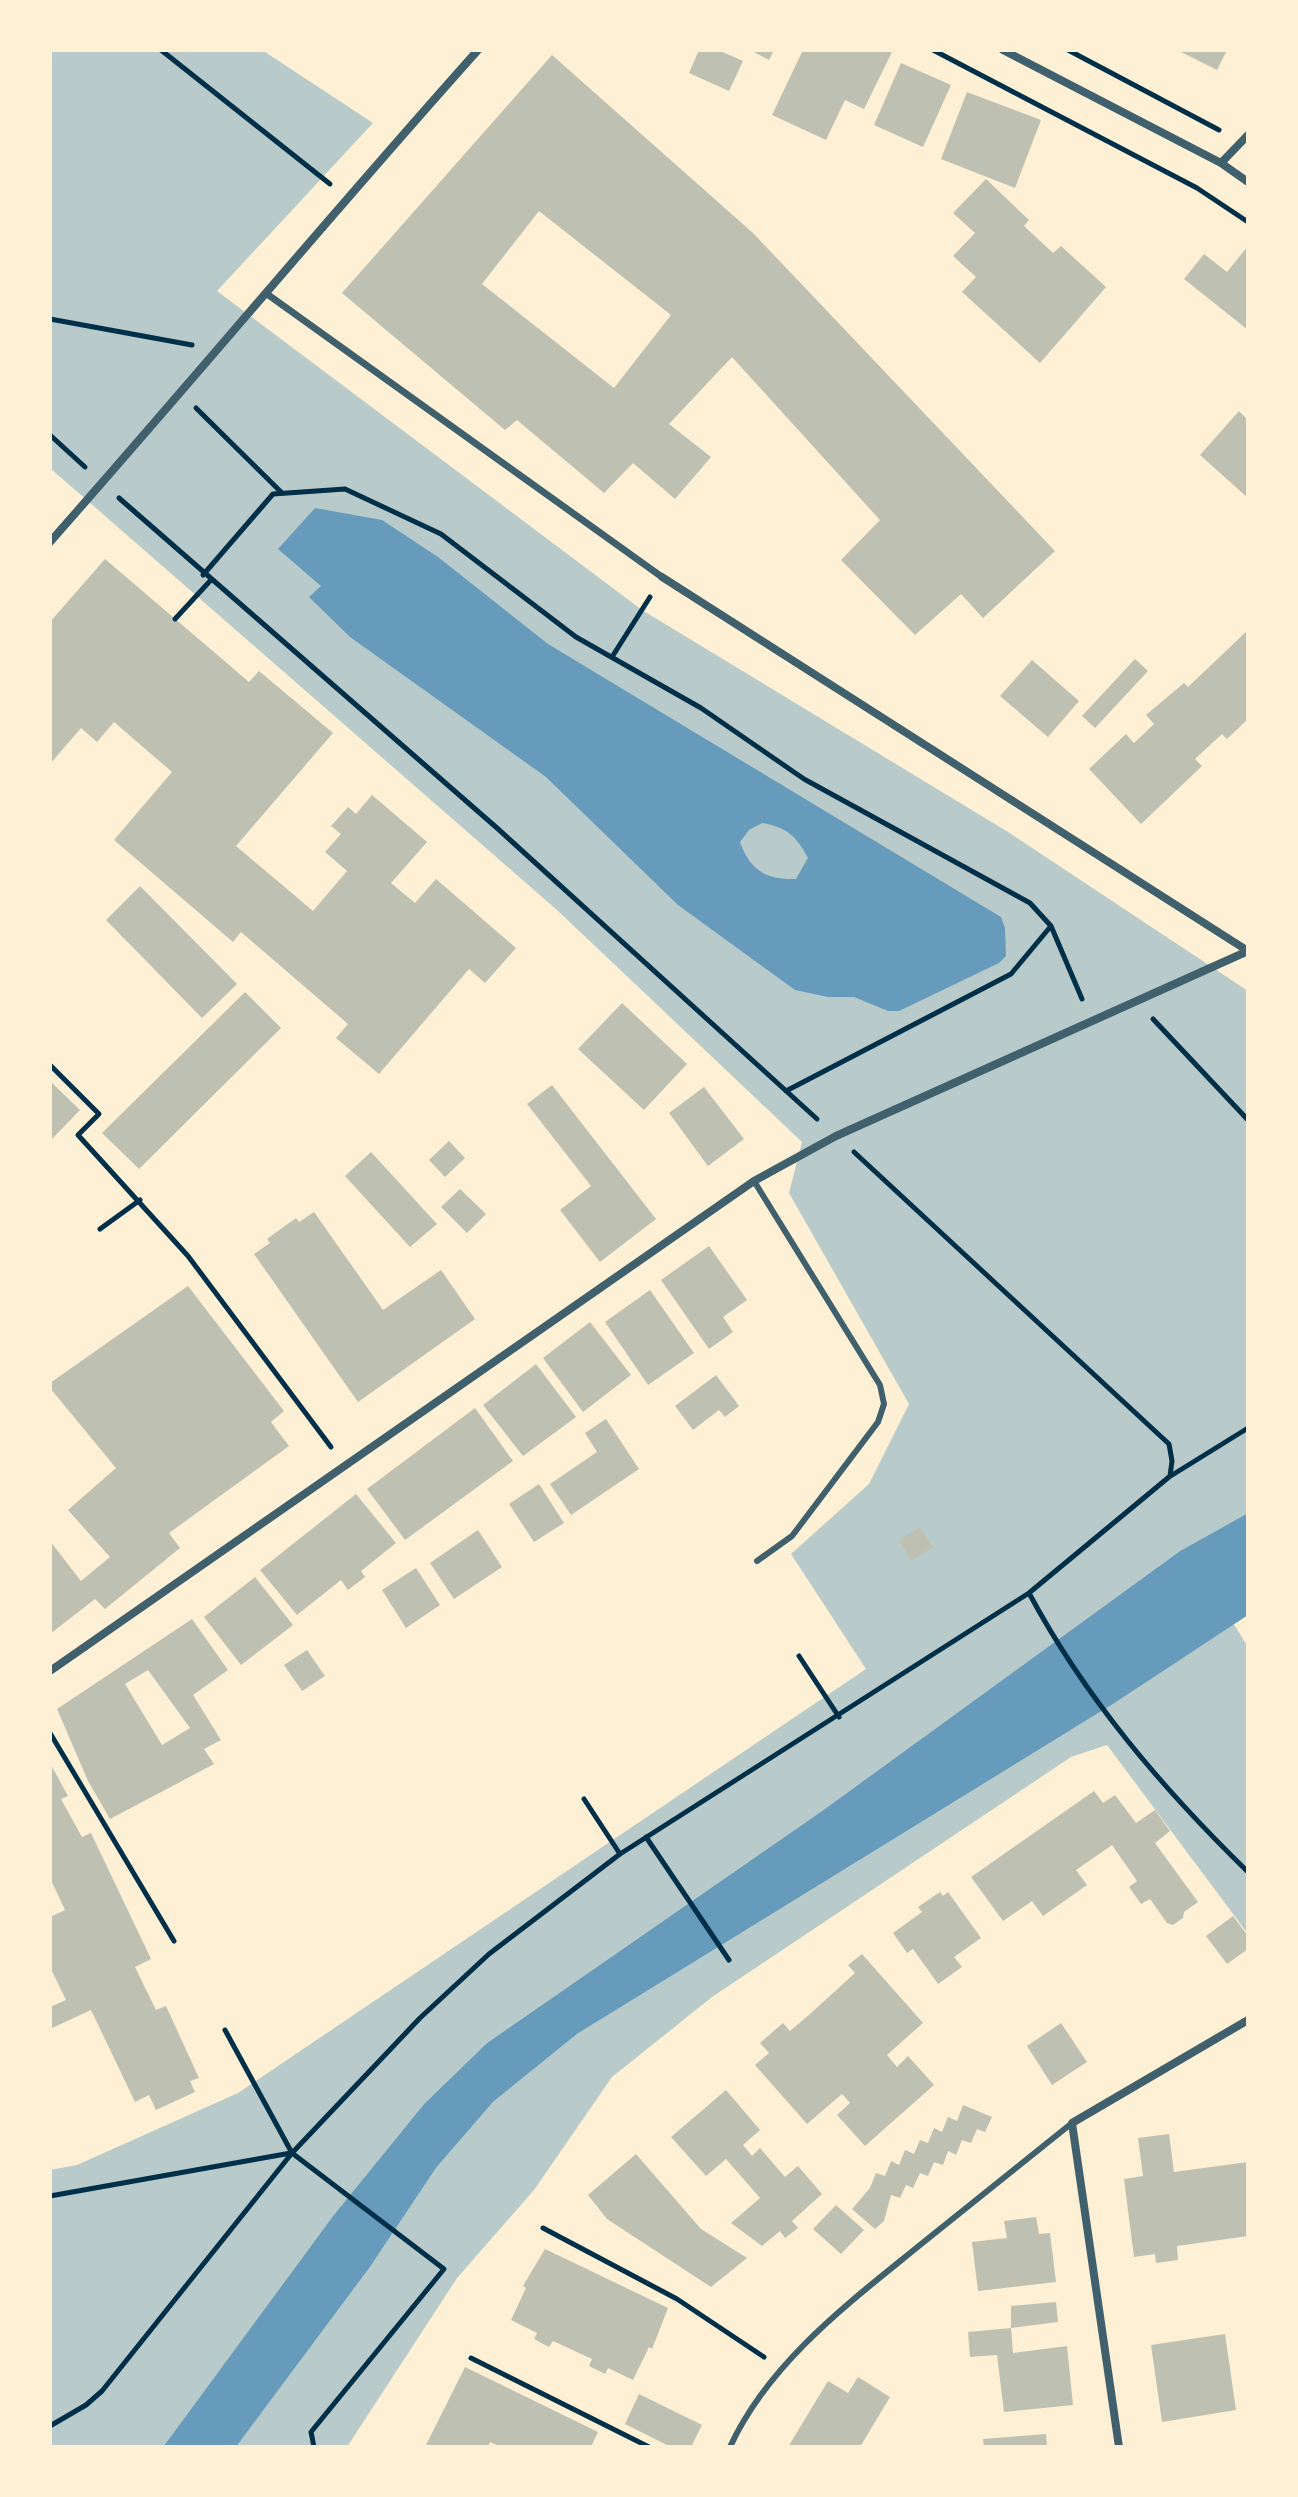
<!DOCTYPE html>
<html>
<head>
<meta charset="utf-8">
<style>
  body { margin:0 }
  #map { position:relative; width:1298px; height:2497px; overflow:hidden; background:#fdf0d5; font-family:"Archivo Narrow",sans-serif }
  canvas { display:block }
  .frame { position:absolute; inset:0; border:52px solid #fdf0d5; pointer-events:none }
</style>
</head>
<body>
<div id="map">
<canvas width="1298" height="2497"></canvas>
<div class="frame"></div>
</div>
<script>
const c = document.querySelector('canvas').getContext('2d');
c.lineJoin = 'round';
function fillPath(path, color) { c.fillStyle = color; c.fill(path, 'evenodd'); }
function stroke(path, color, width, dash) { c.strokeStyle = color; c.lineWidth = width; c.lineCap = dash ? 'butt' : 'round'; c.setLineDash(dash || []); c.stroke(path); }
const green = new Path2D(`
  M50 50H262L373 123 217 291 642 610 1008 832 1248 991V1513L1180 1551 822 1811 487 2043 424 2104 333 2216 163 2447H50V2170L77 2165 238 2093 866 1669 791 1554 869 1484 909 1404 789 1193 802 1142 557 910 50 468Z
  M1233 1623 1248 1647V1934L1107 1745 1071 1757 712 1997 612 2077 534 2190 457 2278 347 2447H236L370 2267 436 2168 493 2102 577 2034 1113 1704Z`);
const water = new Path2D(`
  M315 508 382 520 438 557 548 644 1001 917 1005 928 1006 956 999 963 899 1011H888L854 997H828L795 990 678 905 546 777 350 637 309 597 321 586 278 549ZM762 823C787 827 797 837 808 858L796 879C766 880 750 870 740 842L749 830Z
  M1248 1513V1615L1113 1704 577 2034 493 2102 436 2168 370 2267 236 2447H163L333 2216 424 2104 487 2043 822 1811 1180 1551Z`);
const building = new Path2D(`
  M699 50H718L743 61 729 91 689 73Z
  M750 50H774L769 60Z
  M803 50H893L864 109 845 100 826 140 772 115Z
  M1177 50H1227L1217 70Z
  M552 55 753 233 1055 551 983 618 961 594 915 635 841 560 880 520 732 357 669 424 711 457 675 499 633 463 604 493 517 420 505 430 342 293ZM539 211 671 315 614 388 482 284Z
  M901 63 951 85 923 147 874 125Z
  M967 92 1041 120 1015 188 941 159Z
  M986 179 1029 220 1024 226 1053 253 1061 246 1106 287 1040 363 962 292 976 277 953 256 975 233 953 213Z
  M1248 246V330L1184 279 1204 254 1227 272Z
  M1239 411 1248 420V498L1200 455Z
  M105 559 249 682 259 671 333 733 236 846 313 911 347 871 325 852 341 834 331 826 348 807 356 814 372 795 427 842 391 883 415 903 436 879 516 948 485 983 469 969 379 1074 336 1038 348 1024 241 932 233 942 114 840 172 772 114 722 97 742 81 728 50 764V622Z
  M1248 630V719L1227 739 1222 734 1195 759 1202 766 1141 824 1089 769 1126 734 1134 743 1154 724 1146 715 1184 683 1188 687Z
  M1135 659 1148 671 1095 728 1082 716Z
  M1032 660 1079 701 1048 737 1000 696Z
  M140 886 237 984 202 1018 106 920Z
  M245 992 281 1028 139 1169 102 1133Z
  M622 1003 687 1064 644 1110 578 1049Z
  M50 1081 80 1110 50 1141Z
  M552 1085 656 1219 600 1262 560 1210 591 1186 527 1104Z
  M704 1087 744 1139 708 1166 669 1113Z
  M449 1141 465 1158 445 1177 429 1160Z
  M371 1152 437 1224 410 1247 345 1176Z
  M460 1189 486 1214 467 1233 441 1207Z
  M314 1212 383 1310 441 1270 475 1319 358 1402 254 1254 270 1243 267 1239 296 1218 299 1222Z
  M709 1246 747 1300 723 1317 733 1332 709 1349 661 1280Z
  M188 1286 284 1411 271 1422 289 1446 169 1533 180 1548 105 1609 95 1599 50 1634V1541L81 1581 110 1557 68 1510 116 1468 50 1388V1383Z
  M650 1290 694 1353 648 1385 605 1322Z
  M590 1322 631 1375 583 1412 543 1358Z
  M536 1364 576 1417 523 1456 483 1405Z
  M716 1375 739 1406 725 1417 719 1410 693 1430 675 1406Z
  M475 1408 513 1461 405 1540 367 1489Z
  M606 1419 639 1469 571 1515 550 1484 597 1452 585 1433Z
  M539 1484 564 1523 534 1542 509 1504Z
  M356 1494 396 1543 361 1571 365 1577 348 1590 341 1580 297 1615 260 1570Z
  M920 1527 933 1547 911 1561 899 1540Z
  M478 1530 502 1567 454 1599 430 1563Z
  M416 1568 440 1605 406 1628 382 1590Z
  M255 1577 293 1625 241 1665 204 1617Z
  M192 1619 228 1670 193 1695 221 1740 204 1749 214 1764 110 1819 88 1781 57 1709ZM148 1670 190 1728 162 1745 125 1684Z
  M307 1650 325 1676 302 1691 284 1665Z
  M50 1763 68 1796 61 1799 82 1837 91 1833 151 1959 135 1967 156 2010 166 2006 199 2078 190 2081 195 2092 156 2110 149 2095 135 2102 91 2010 52 2028 50 2024V2007L66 2000 50 1967V1917L65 1910 50 1878Z
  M1094 1791 1103 1803 1115 1795 1136 1823 1155 1810 1170 1831 1155 1843 1198 1902 1184 1912 1183 1918 1173 1925 1167 1923 1150 1899 1141 1904 1129 1887 1137 1881 1112 1845 1076 1870 1087 1885 1043 1916 1032 1901 1003 1921 971 1877Z
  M940 1892 943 1896 948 1892 981 1938 954 1957 962 1967 938 1984 913 1949 907 1953 893 1933 922 1912 918 1907Z
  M1233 1916 1248 1936V1949L1227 1964 1206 1936Z
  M862 1954 923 2023 887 2055 897 2067 908 2056 934 2085 865 2146 837 2115 850 2103 842 2094 807 2124 755 2065 769 2053 760 2043 783 2023 790 2031 810 2014 855 1973 848 1965Z
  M1061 2023 1087 2062 1052 2085 1027 2046Z
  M726 2090 760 2130 743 2145 752 2156 760 2148 785 2177 798 2166 822 2194 792 2221 798 2228 785 2238 780 2231 762 2246 731 2223 760 2198 726 2159 706 2176 671 2137Z
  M963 2105 992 2117 985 2132 977 2129 971 2143 962 2140 956 2155 948 2151 943 2165 934 2162 928 2176 920 2173 913 2188 906 2185 900 2198 891 2195 884 2221 875 2229 852 2209 870 2188 876 2173 885 2176 891 2161 899 2165 905 2150 914 2154 920 2140 928 2143 934 2128 942 2132 948 2117 957 2121Z
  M1169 2134 1174 2172 1248 2162V2236L1177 2246 1178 2260 1156 2263 1155 2254 1134 2257 1124 2179 1143 2176 1138 2138Z
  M636 2154 701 2229 747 2258 711 2287 607 2219 588 2195Z
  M836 2205 864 2230 841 2254 813 2229Z
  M1036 2217 1039 2234 1050 2233 1056 2282 978 2291 972 2242 1007 2238 1004 2221Z
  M545 2249 668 2308 652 2349 649 2347 633 2380 608 2368 605 2374 589 2366 592 2359 553 2341 549 2347 534 2339 537 2333 511 2320 526 2288 523 2286Z
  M1056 2302 1058 2322 1011 2328V2306Z
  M1011 2328 1013 2353 1067 2346 1073 2405 1004 2412 997 2355 970 2357 968 2332Z
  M1225 2334 1236 2410 1162 2422 1151 2345Z
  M465 2367 598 2432 591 2447H501L490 2442 488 2447H425Z
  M858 2377 890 2397 860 2447H788L828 2381 848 2393Z
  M639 2394 702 2425 691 2447H671L625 2424Z
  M1046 2434 1047 2447H984L983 2439Z`);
const path = new Path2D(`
  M161 50 330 184
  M933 50 1197 188 1248 222
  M1068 50 1219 130
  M50 319 192 345
  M196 408 282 493
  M50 435 85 467
  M119 498 497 828 817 1119
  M203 575 273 494 345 489 441 534 576 637 701 708 804 779 1030 903 1051 926 1082 999
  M175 619 210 581
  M612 657 650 597
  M1153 1019 1248 1120
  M50 1065 99 1114 78 1135 188 1256 331 1447
  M786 1091 1011 974 1051 926
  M854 1152 1169 1444 1172 1461 1170 1476
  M100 1229 140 1200
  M1029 1593C1085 1698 1163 1789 1248 1872
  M799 1656 839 1717
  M50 1733 174 1941
  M584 1799 620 1854
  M646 1837 729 1960
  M225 2030 292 2153 444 2269 311 2432 314 2447
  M50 2196 291 2153
  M543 2228 677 2299 764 2357
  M471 2358 649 2447
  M50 2426 86 2405 102 2391 292 2153 420 2018 489 1954 620 1854 1029 1593 1169 1477 1248 1428`);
const service = new Path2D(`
  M754 1181 880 1385 884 1404 878 1422 792 1536 757 1561
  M730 2447C769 2362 850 2302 920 2245 971 2204 1021 2164 1072 2123`);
const pedestrian = new Path2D(`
  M267 294 662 577`);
const minor = new Path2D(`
  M1003 50 1221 163 1248 182
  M1221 163 1248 135
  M50 542C194 379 333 212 478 50
  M662 577 1248 951
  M50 1671 754 1181 836 1136 1248 951
  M1119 2447 1072 2123 1248 2020`);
fillPath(green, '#b9caca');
fillPath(water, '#669bbc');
fillPath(building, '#bec0b2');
stroke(path, '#003049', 5);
stroke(service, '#3f606c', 6);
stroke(pedestrian, '#3f606c', 7);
stroke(minor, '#3f606c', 8);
</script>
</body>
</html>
